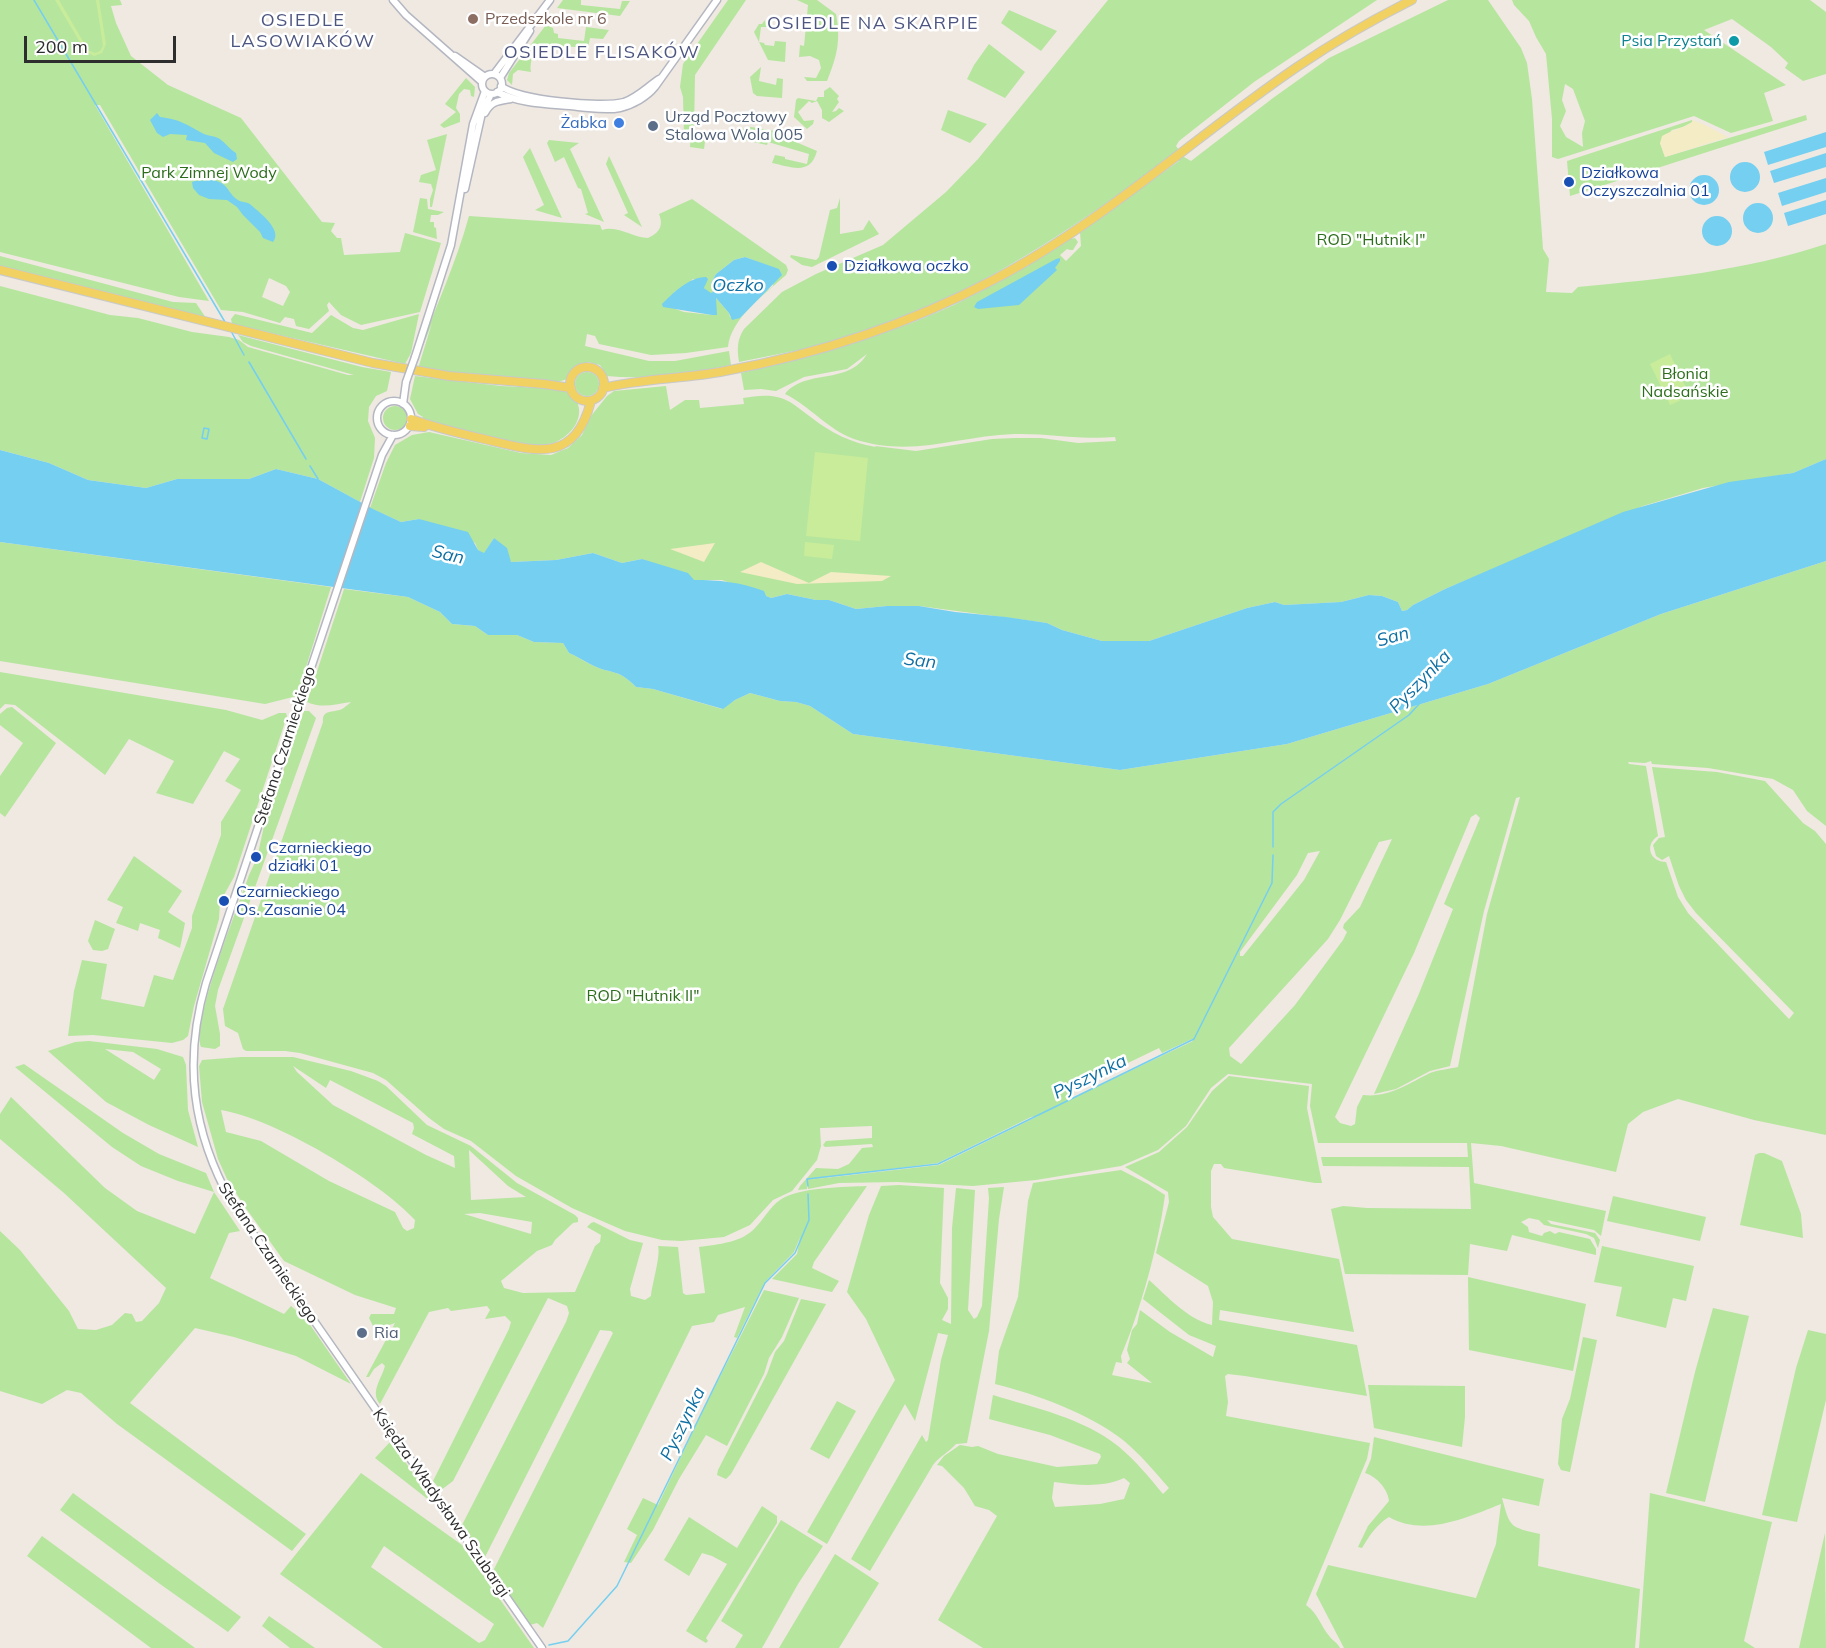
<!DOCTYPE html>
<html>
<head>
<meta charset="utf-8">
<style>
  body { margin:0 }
  #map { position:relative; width:1826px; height:1648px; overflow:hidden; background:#efe9e1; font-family:Mulish,sans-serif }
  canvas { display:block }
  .scale { position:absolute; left:24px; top:36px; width:152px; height:27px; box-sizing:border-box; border:3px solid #2e2e2e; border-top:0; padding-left:8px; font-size:18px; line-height:21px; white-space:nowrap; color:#2e2e2e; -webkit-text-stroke:4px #fff; paint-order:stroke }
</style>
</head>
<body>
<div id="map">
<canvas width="1826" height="1648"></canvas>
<div class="scale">200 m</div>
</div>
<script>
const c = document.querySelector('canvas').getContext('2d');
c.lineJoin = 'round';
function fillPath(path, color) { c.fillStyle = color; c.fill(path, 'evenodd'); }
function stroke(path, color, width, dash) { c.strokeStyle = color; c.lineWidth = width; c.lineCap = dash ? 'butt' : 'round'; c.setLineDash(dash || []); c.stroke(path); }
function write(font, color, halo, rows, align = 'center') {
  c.font = font + ' Mulish,sans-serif'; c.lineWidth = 5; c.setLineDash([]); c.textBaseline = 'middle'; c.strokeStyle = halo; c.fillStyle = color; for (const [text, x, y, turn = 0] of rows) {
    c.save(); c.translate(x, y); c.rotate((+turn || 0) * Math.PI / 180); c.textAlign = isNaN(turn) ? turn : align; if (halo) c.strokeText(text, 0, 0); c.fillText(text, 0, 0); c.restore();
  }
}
const green = new Path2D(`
  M0 0H120L122 5 111 6 116 23 131 56 168 85 241 118 322 222 335 223 331 231 337 238H341L344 255 400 252 405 233 441 243 420 312 361 325 341 315 329 302 327 305 329 311 309 329 296 326 294 319 285 317 280 323 243 312 221 310 100 105H95L209 301 179 297 0 252ZM269 278 286 286 290 292 283 306 262 297Z
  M563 0H581V5L620 9 622 1H630L620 16 557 8Z
  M728 0H746L695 75 694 131 692 132 706 134 704 149 690 147 691 133 684 136 683 97 680 87 683 64Z
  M797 0H817L836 14C841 41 837 56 827 81H807L804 77 816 78 821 68 819 60 810 56 799 57 800 45 804 46 808 5Z
  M1108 0H1377L1254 82 1179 141 1176 146 1184 157 1191 161 1273 98 1329 58 1448 0H1488L1521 48 1527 63 1532 99 1543 249 1549 259 1546 292 1572 293 1578 287C1662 279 1745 271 1826 244V459L1793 473 1703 488 1643 506 1445 589 1413 605 1407 610 1402 611 1398 602 1382 596 1369 595 1341 602 1284 605 1275 602 1247 608 1149 641H1102L1062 630 1047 623 919 606H887L856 609 829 600H816L787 594 771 598 722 580H693L642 559 622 563 593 553 556 560 511 562 494 538 484 554 478 550 475 543 419 519 401 522 370 508 386 463 395 445 412 435 429 432 521 453 551 455 568 448 582 435 591 416 607 396 614 391 666 386 670 410 685 400H699L700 408 744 404 743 398C756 396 768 394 781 398 793 402 802 411 812 418 831 433 852 443 876 447L875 446 916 451 992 439 1015 438H1041L1078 443 1116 441 1115 437C1081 440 1048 433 1014 434 957 436 912 458 854 439 827 429 810 406 785 394 806 368 848 386 867 354L847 369 804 377 776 391 761 389 744 390 741 373C818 354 895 334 966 299 1002 281 1035 259 1069 239L1075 238 1078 242 1073 250H1070L1067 249 1060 255 1066 261 1081 246 1080 232 1179 161 1173 155C1076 227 975 296 858 334 820 347 779 354 739 362 737 349 737 340 744 329L782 292 816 274 883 245 946 192 978 159Z
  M1512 0H1810L1826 12V74L1803 81 1785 68 1788 63 1771 47 1732 19 1704 30 1786 85 1764 93 1773 121 1731 133 1694 116 1558 159 1552 157V119L1546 54 1536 37 1529 21 1514 5ZM1565 84 1573 89 1585 121 1582 133 1583 147 1566 137 1560 126 1566 111 1562 100Z
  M1009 10 1057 31 1041 51 1001 23Z
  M765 20 767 27H761L759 42 764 43 765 45 774 46 775 41 786 42 785 62 768 60 754 32 759 24H762Z
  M546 25 553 28 554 33 558 34V38L584 41 586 27 609 30 603 39 590 38 588 48 535 44C534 52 529 64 531 72L518 70 513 74 512 85 507 80 509 73Z
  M989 44 1025 72 1005 98 967 79 974 65Z
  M761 67 759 81 776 85 777 78 783 79 782 98 757 96 753 93 750 77Z
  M466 78 475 87 474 97 471 96 470 90 464 89 459 94 456 108 460 114V122L444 128 440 125 456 112 445 104Z
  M830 87 839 96 837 99 839 102 832 112 836 111 839 108 844 111 829 122 822 118V110L817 101 812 103 809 101 798 112 804 121 814 120 813 124 807 129 794 117 796 100 798 98 816 101 818 97H824V91Z
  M948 110 987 124 970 143 941 130Z
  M1806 115 1807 120 1570 196 1567 161 1692 120 1693 122 1683 127 1672 130 1660 143 1665 157Z
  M751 127 781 132 784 137 817 151C810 176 792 167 772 163L775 155 785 157V159L807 164 809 154 768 142 767 145 735 138 736 133 733 131Z
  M447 134 432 207H430V199L433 190 431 184 419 182 421 175 436 170 427 140Z
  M549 140 579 143 570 149 604 222 585 214 588 213 581 189 578 188 564 157 555 162 547 143Z
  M530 148 562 218 535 210 544 205 523 157Z
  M609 156 642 227 624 215 628 213 606 164Z
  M420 198 427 199 428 209 444 212 438 215H431L430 222H434V227L436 228 437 239 413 232Z
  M840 198V234L863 230 869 220 879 234 812 267 802 265 790 257 791 255 816 260 819 257 830 210 837 208Z
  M692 199 786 265 788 270 786 275C765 294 731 318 728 347L686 353 651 355 599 344 595 336 587 334 585 346 649 361H675L729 351 731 365C691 374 647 380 607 376L600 365 588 362 581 365C574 380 560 382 544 384L417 372 432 323 419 356V354C435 307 456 264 469 216L600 225 602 230C619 225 632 238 648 238 659 233 664 226 659 214ZM745 257 774 268 773 286 756 299 740 318 730 317 729 313 716 298 712 315 684 312 670 307 674 292 686 285 693 279 705 283 704 288 711 294 713 292 711 283 716 274 734 260Z
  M0 256 173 302 196 303 206 318 0 266Z
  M0 286 110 315 138 318 192 332 229 337 239 340 248 347 348 375H354L251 346 243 342 238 335 362 367 391 372 387 391 376 396 369 407 368 421 375 438 374 458 360 502 318 479 276 469 249 479H177L146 488 88 480 49 463 0 450Z
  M235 314 312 333 331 315 353 328 363 330 419 314 411 353 405 364 232 324 231 319Z
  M575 384a12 12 0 1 1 24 0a12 12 0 1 1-24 0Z
  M415 376 501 386 563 389C596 406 573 442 544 445 526 447 507 441 489 437 467 431 444 426 422 420L423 417 418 414 410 399Z
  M383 418a12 12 0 1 1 24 0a12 12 0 1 1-24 0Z
  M0 542 331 587 297 696 265 704 0 661Z
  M1826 561V826L1807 811 1793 790 1773 779 1708 768 1652 764 1651 761 1645 763 1628 762 1629 764 1646 766 1658 836C1644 845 1650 862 1666 862L1678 897 1688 913 1789 1019 1794 1013 1696 913 1686 900 1679 886 1669 856 1662 860 1656 856 1653 845 1659 838 1665 837 1652 767 1717 772 1765 781 1803 823 1815 831 1826 844V1135L1754 1120 1678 1099 1643 1112 1628 1124 1616 1172 1501 1146 1471 1143 1474 1183 1606 1211 1601 1236 1594 1230 1547 1220 1551 1224 1595 1233 1600 1240 1598 1248 1594 1238 1586 1234 1544 1225 1539 1220 1529 1218 1521 1222 1528 1227 1529 1232 1542 1236 1544 1233 1550 1231 1555 1234 1559 1232 1590 1239 1596 1249V1255L1512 1235 1507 1251 1470 1244 1468 1275 1345 1274 1331 1209 1343 1206 1367 1208 1471 1209 1469 1167 1323 1166 1321 1157H1468L1467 1143H1318L1310 1106 1312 1084 1228 1074 1211 1088 1186 1126 1158 1150 1121 1166 1036 1180 973 1186 897 1182 839 1183 808 1189V1181L807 1189 798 1190 800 1186 816 1168 838 1169 849 1164 862 1148 873 1147 872 1144 825 1147 823 1145 826 1141 872 1138V1126L822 1128H820L821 1146 817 1160 792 1191 773 1200 750 1225 724 1237 681 1241 662 1240 625 1231 572 1208 516 1176 471 1141 444 1129 429 1118 386 1080 373 1073 300 1053 285 1051H246L243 1049 238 1033 225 1026 223 1009 323 722C322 709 333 713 342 709 344 708 350 703 351 702 336 704 322 709 307 702L344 589 408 597 440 612 452 624 475 626 488 635H517L534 642 563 643 569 653C577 656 583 661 590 664 610 675 617 667 636 687L653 689 722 709 735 700 750 693 780 701 796 702 810 706 853 734 1120 770 1287 744 1488 684 1661 614ZM1520 797 1487 914 1458 1067C1449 1069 1438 1070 1430 1073 1408 1084 1388 1098 1363 1095L1357 1107 1355 1124 1351 1126 1340 1123 1335 1117 1414 953 1471 817 1476 814 1480 818 1444 904 1453 909 1418 996 1374 1094 1396 1089 1430 1071 1450 1066 1484 911 1516 798ZM1392 839 1360 907 1344 924 1343 928 1347 932 1343 940 1295 1005 1241 1064 1230 1056 1229 1048 1328 939 1340 920 1379 842ZM1320 851 1304 880 1243 956H1240V952L1297 875 1308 853ZM1192 1039 1193 1041 1069 1100 1072 1090 1159 1048 1162 1053ZM1038 1116 939 1165 807 1180 938 1163 1031 1117Z
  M0 672 226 710 262 720 279 713H286L287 716 234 877 220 902 219 919 194 1006 188 1036 183 1040 172 1043 93 1035 68 1036 74 991 82 960 107 964 101 999 144 1007 154 975 173 980 192 928V916L221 835V822L241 790 225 781 240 759 224 751 193 804 156 793 174 761 129 739 105 775 15 705 5 704 0 709Z
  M12 707 56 743 5 817 0 813V776L23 743 0 725V714L7 708Z
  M304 711H309L316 718 218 990 215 1006 220 1034V1046L215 1049 201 1047C192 1020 238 907 249 875L257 858 264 826Z
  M134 856 182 891 168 912 185 923 180 948 158 938 160 930 140 923 138 931 116 923 123 907 107 900Z
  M95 920 115 929 108 949 102 951 93 950 88 941Z
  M89 1041 157 1049 183 1057 186 1065 188 1110 198 1147 149 1125 106 1102 48 1051 75 1042ZM105 1049 133 1052 161 1069 154 1080Z
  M293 1057 351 1071 378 1081 386 1086 427 1125 471 1146 517 1183 575 1215 578 1218V1222L573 1223 555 1240 552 1245 537 1251 501 1281 504 1288 523 1293 575 1292 595 1246 600 1242 601 1235 587 1227 591 1223 594 1222 630 1240 643 1243 630 1289 631 1296 645 1300 651 1296C652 1284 661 1255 658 1246L678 1247 683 1293 686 1295 705 1293 699 1247C719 1244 741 1243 755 1228 764 1219 770 1207 780 1200 798 1187 846 1187 867 1186L814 1262 812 1268 839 1281 832 1292 772 1279 797 1254 800 1238 794 1252 765 1282 737 1338 734 1337 745 1307 718 1315 714 1322 692 1326 543 1628 537 1623 530 1625 493 1571 613 1333 611 1331 600 1330 484 1559 462 1525 566 1322 569 1313 567 1306 548 1298 453 1481 441 1490 433 1481 509 1329 511 1322 505 1316 485 1319 490 1310 487 1306 451 1311 448 1308 429 1312 380 1404C370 1392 381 1380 385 1366L382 1363 374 1369 369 1377H366L395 1323 378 1329 373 1326 369 1318 371 1314H394L396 1308 355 1295 284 1261 245 1207 227 1179 218 1159 202 1102 199 1066 202 1060 241 1057ZM293 1066 326 1088 330 1080 413 1123 414 1128 412 1134 454 1156 455 1168 426 1155 333 1105 297 1072ZM221 1110C273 1118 380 1181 415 1220L414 1228 407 1231 403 1228 395 1212 329 1181 261 1141 226 1132ZM469 1150 508 1186 526 1197 471 1200ZM480 1213 532 1222 531 1234 464 1214Z
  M24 1064 123 1133 159 1154 206 1173 214 1192 240 1231 229 1233 210 1278 284 1314 291 1306 306 1319 351 1384 296 1356 234 1337 195 1328 130 1403 306 1534 292 1551 117 1424 81 1393 67 1390 42 1404 0 1391V1231L20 1250 69 1311 78 1329 96 1330 112 1325 125 1313 132 1314 136 1322 142 1321 159 1303 166 1288 64 1193 0 1139V1114L11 1097 105 1188 137 1211 195 1234 214 1192 178 1181 141 1166 112 1147 15 1067Z
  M1229 1076 1309 1086 1307 1108 1322 1183H1315L1224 1168 1221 1164H1214L1211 1171V1207L1213 1217 1232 1239 1339 1259 1354 1332 1220 1310 1219 1320 1357 1345 1367 1396 1245 1376 1228 1374 1225 1376 1228 1402 1226 1416 1370 1443 1367 1459 1306 1605C1318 1613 1321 1627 1330 1637 1334 1642 1337 1642 1340 1648H983L938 1620 997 1516 989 1510 975 1506 964 1488 942 1466 937 1465 944 1456 960 1445 972 1447 978 1446 998 1454 1057 1467 1097 1464 1101 1457 1100 1454 1050 1435 989 1419 993 1395C1035 1408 1083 1418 1118 1446 1135 1460 1149 1477 1163 1494L1169 1488C1155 1472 1140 1454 1123 1440 1090 1414 1036 1394 995 1384L999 1351 1018 1297 1028 1201 1033 1183 1121 1170 1148 1184 1165 1195C1158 1247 1141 1309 1121 1356L1122 1363 1116 1362 1112 1375 1152 1383 1127 1363 1130 1359 1127 1350 1132 1330 1137 1324 1140 1310 1170 1332 1213 1357 1216 1346 1189 1335 1143 1299 1149 1280C1167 1296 1187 1319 1212 1325L1213 1302 1208 1286 1156 1253 1169 1202 1168 1192 1125 1167 1159 1152 1187 1127 1212 1091ZM1124 1478 1130 1483 1124 1499 1100 1504 1055 1507 1052 1498 1054 1482C1076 1485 1103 1488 1124 1478Z
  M1759 1153H1764L1782 1161 1801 1214 1803 1238 1740 1225 1755 1155Z
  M899 1185 944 1188 940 1283 948 1298V1309L942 1320 951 1324 952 1228 956 1188 975 1190 968 1310 974 1319 977 1317 982 1306 989 1198 988 1188 1004 1187 999 1219 989 1331 967 1443 956 1444C949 1452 940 1456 933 1465L870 1571 851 1559 922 1435 926 1442 928 1440 941 1360 948 1335 938 1333 915 1421 905 1404 827 1544 807 1532 895 1380 866 1319 847 1292 869 1215 881 1186Z
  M1613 1196 1706 1217 1700 1241 1607 1221Z
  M1602 1246 1694 1266 1686 1301 1673 1298 1666 1328 1616 1316 1622 1287 1594 1282Z
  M1468 1277 1586 1304 1573 1371 1469 1350Z
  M764 1290 799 1298 782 1337 769 1358 764 1374 727 1446 706 1435 679 1479 653 1530 631 1563 624 1562 637 1535 627 1529 643 1498 658 1505 707 1402Z
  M801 1299 826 1304 731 1474 726 1479 717 1475 718 1470 767 1374 775 1352 784 1341Z
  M1713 1308 1749 1316 1705 1502 1666 1493 1695 1372Z
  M1808 1330 1826 1334V1400L1797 1522 1762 1515 1796 1368Z
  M1583 1337 1597 1340 1570 1472 1561 1470 1558 1464 1562 1419 1570 1399Z
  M1368 1385 1465 1386V1417L1462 1447 1374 1428Z
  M837 1401 856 1411 829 1459 810 1449Z
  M1374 1437 1544 1479 1539 1506 1502 1498C1510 1528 1510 1527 1540 1534L1538 1566 1640 1589 1635 1648H1344L1316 1594 1328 1565 1476 1598 1496 1544 1501 1504C1466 1518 1424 1537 1389 1517 1376 1525 1370 1535 1362 1548L1358 1547 1368 1526 1389 1501C1388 1489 1376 1476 1365 1473L1371 1459Z
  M391 1441 434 1504 375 1458Z
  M361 1473 462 1545 534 1648H383L280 1574ZM384 1546 494 1624 485 1640 479 1643 371 1567Z
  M73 1493 241 1617 228 1632 160 1584 60 1510Z
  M1650 1493 1772 1522 1744 1641 1755 1648H1639Z
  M762 1506 777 1516V1523L706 1638 708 1641 706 1643 686 1631 727 1564 712 1556 702 1553 689 1576 664 1560 689 1517 737 1548Z
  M781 1520 823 1546 798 1584 762 1648H735L743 1635 721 1621Z
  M1825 1533 1826 1648H1799Z
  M42 1536 195 1648H151L27 1556Z
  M835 1554 879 1583 839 1648H779Z
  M269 1616 315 1648H290L262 1626Z`);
const sand = new Path2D(`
  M1692 120 1703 124 1728 137 1665 157 1660 143 1662 136C1672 130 1683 128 1692 122Z
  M715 543 704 562 670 549Z
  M761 562 809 583 831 572 891 576 882 581 797 584 740 572Z`);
const pitch = new Path2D(`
  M55 0H59L88 50 95 53 100 51 103 46 96 0H99L106 44 102 53 94 56 85 51Z
  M1670 354 1690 396 1670 405 1650 364Z
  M815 452 868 458 860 541 806 536Z
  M805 542 834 545 832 559 804 556Z`);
const water = new Path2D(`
  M157 113 160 117C182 120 185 124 204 134 209 136 214 136 218 138 223 140 229 149 236 153L237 159 233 162 214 153 205 143 186 140 187 135 170 134 163 137 157 133 150 120Z
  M1826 132V147L1768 165 1764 152Z
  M1826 153V167L1774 183 1770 171Z
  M1730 177a15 15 0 1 1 30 0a15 15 0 1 1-30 0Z
  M1689 190a15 15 0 1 1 30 0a15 15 0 1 1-30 0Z
  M1826 178V192L1782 206 1778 193Z
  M213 180C230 184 227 193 238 200 242 203 247 201 251 205 260 213 283 230 273 242L263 238 260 232 243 215 237 207 227 200 209 199 199 195 193 188 192 182 195 181Z
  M1826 200V214L1788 226 1784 213Z
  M1743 218a15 15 0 1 1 30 0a15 15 0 1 1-30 0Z
  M1702 231a15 15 0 1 1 30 0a15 15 0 1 1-30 0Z
  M745 257 779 269 782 275 740 318 732 320 729 313 716 298 717 315H712L663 307 662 304C673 293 689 277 706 277L708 279 704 288 711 293 713 292 711 283 716 274 734 260Z
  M1060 258V261L1055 268 1057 270 1019 305 978 309 974 307 977 302 1056 259Z
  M0 450 49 463 88 480 146 488 177 479H249L276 469 318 479 373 509 401 522 419 519 468 532 478 550 484 553 494 538 507 548 511 562 556 560 593 553 622 563 642 559 688 573 694 580C719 580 740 582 764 591L766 596 771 598 787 594 816 600H829L856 609 887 606H919L955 612 1006 617 1047 623 1062 630 1102 641H1149L1247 608 1275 602 1284 605 1341 602 1369 595 1382 596 1398 602 1402 611 1407 610 1413 605 1445 589 1623 512 1729 482 1793 473 1826 459V561L1661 614 1488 684 1287 744 1120 770 853 734 810 706 796 702 780 701 750 693 735 700 723 709 653 689 636 687C617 667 610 675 590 664 582 660 577 656 569 653L563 643 534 642 517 635H488L475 626 452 624 440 612 408 597 0 542Z`);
const stream = new Path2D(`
  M34 0 225 322
  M231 331 244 355
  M249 362 306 459
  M204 428 209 429 207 439 202 438Z
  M310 466 318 479
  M1273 847V812L1281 804 1409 715 1420 703
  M808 1186 807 1179 938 1164 1194 1039 1272 883 1273 855
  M549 1645 568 1641 617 1586 765 1283 795 1253 809 1220 808 1194`);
const minor = new Path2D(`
  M393 0 406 15 482 82
  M455 56 485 77
  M494 74 550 0
  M482 84a10 10 0 1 1 20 0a10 10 0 1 1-20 0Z
  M500 78 530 31
  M501 86C519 100 602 108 624 102 638 97 647 87 659 79
  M497 92C522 105 551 104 578 107 592 108 606 111 620 108 633 105 647 97 655 87L717 0
  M485 113C491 101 499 101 511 99
  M465 189 482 113 491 94
  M415 357 451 245 473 124 485 91
  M377 418a17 17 0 1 1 34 0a17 17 0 1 1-34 0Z
  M403 404 406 382
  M393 435 382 455 206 983C183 1061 192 1132 232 1203L542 1648`);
const major = new Path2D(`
  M0 270 373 363 449 376 544 384 571 388
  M570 384a17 17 0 1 1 34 0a17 17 0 1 1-34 0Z
  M603 388C643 378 685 379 725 371 819 354 909 324 993 280 1104 222 1194 137 1297 67 1334 42 1372 20 1412 0
  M411 419C436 428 462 434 488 440 537 452 575 463 591 401
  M410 426 424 427`);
const minorBridge = new Path2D(`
  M406 382 415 357`);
const markers = [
  [473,19,6,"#8d6e63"],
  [1734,41,6,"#0f9aa8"],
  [619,123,6,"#3f7fe0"],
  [653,126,6,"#5c6f8a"],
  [1569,182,6,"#1a4fb4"],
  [832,266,6,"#1a4fb4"],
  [256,857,6,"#1a4fb4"],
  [224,901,6,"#1a4fb4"],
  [362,1333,6,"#5c6f8a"]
];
const educationNames = [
  ["Przedszkole nr 6",485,19]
];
const cultureNames = [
  ["Psia Przystań",1722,41]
];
const serviceNames = [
  ["Urząd Pocztowy",665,117],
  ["Stalowa Wola 005",665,135],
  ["Ria",374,1333]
];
const shopNames = [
  ["Żabka",607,123]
];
const parkNames = [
  ["Park Zimnej Wody",209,173],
  ["ROD \"Hutnik I\"",1371,240],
  ["Błonia",1685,374],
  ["Nadsańskie",1685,392],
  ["ROD \"Hutnik II\"",643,996]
];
const transitNames = [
  ["Działkowa",1581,173],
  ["Oczyszczalnia 01",1581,191],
  ["Działkowa oczko",844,266],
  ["Czarnieckiego",268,848],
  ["działki 01",268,866],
  ["Czarnieckiego",236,892],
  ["Os. Zasanie 04",236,910]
];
const streetNames = [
  ["Stefana Czarnieckiego",285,746,-72],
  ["Stefana Czarnieckiego",268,1253,56],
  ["Księdza Władysława Szubargi",441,1503,55]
];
const neighbourhoodNames = [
  ["OSIEDLE",303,21],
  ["LASOWIAKÓW",303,42],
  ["OSIEDLE NA SKARPIE",873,24],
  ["OSIEDLE FLISAKÓW",602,53]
];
const waterNames = [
  ["Oczko",738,286],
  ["San",448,555,13],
  ["San",1393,637,-16],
  ["San",920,661,7],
  ["Pyszynka",1420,682,-46],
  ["Pyszynka",1090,1077,-26],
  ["Pyszynka",683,1424,-64]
];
fillPath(green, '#b6e59e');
fillPath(sand, '#f3ecc5');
fillPath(pitch, '#c9ec9a');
fillPath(water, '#75cff0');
stroke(stream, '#75cff0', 1.5);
stroke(minor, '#b4b7c1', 9);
stroke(major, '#c9c9c9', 10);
stroke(minor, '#fff', 6);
stroke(major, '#f2d163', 8);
stroke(minorBridge, '#b4b7c1', 9, []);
stroke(minorBridge, '#fff', 6);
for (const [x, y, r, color] of markers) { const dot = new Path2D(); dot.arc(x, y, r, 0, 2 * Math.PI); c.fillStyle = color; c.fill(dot); stroke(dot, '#fff', 2); }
write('16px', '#785e54', '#fff', educationNames, 'left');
write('16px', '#0d838f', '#fff', cultureNames, 'right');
write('16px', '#4e5e75', '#fff', serviceNames, 'left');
write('16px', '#366cbe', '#fff', shopNames, 'right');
write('16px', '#2c6e1b', '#fff', parkNames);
write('16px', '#164399', '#fff', transitNames, 'left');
write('16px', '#2e2e2e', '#fff', streetNames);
c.letterSpacing = '1.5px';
write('18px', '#4d5680', '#fff', neighbourhoodNames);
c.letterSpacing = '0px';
write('italic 18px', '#0d6fa3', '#fff', waterNames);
</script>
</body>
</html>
